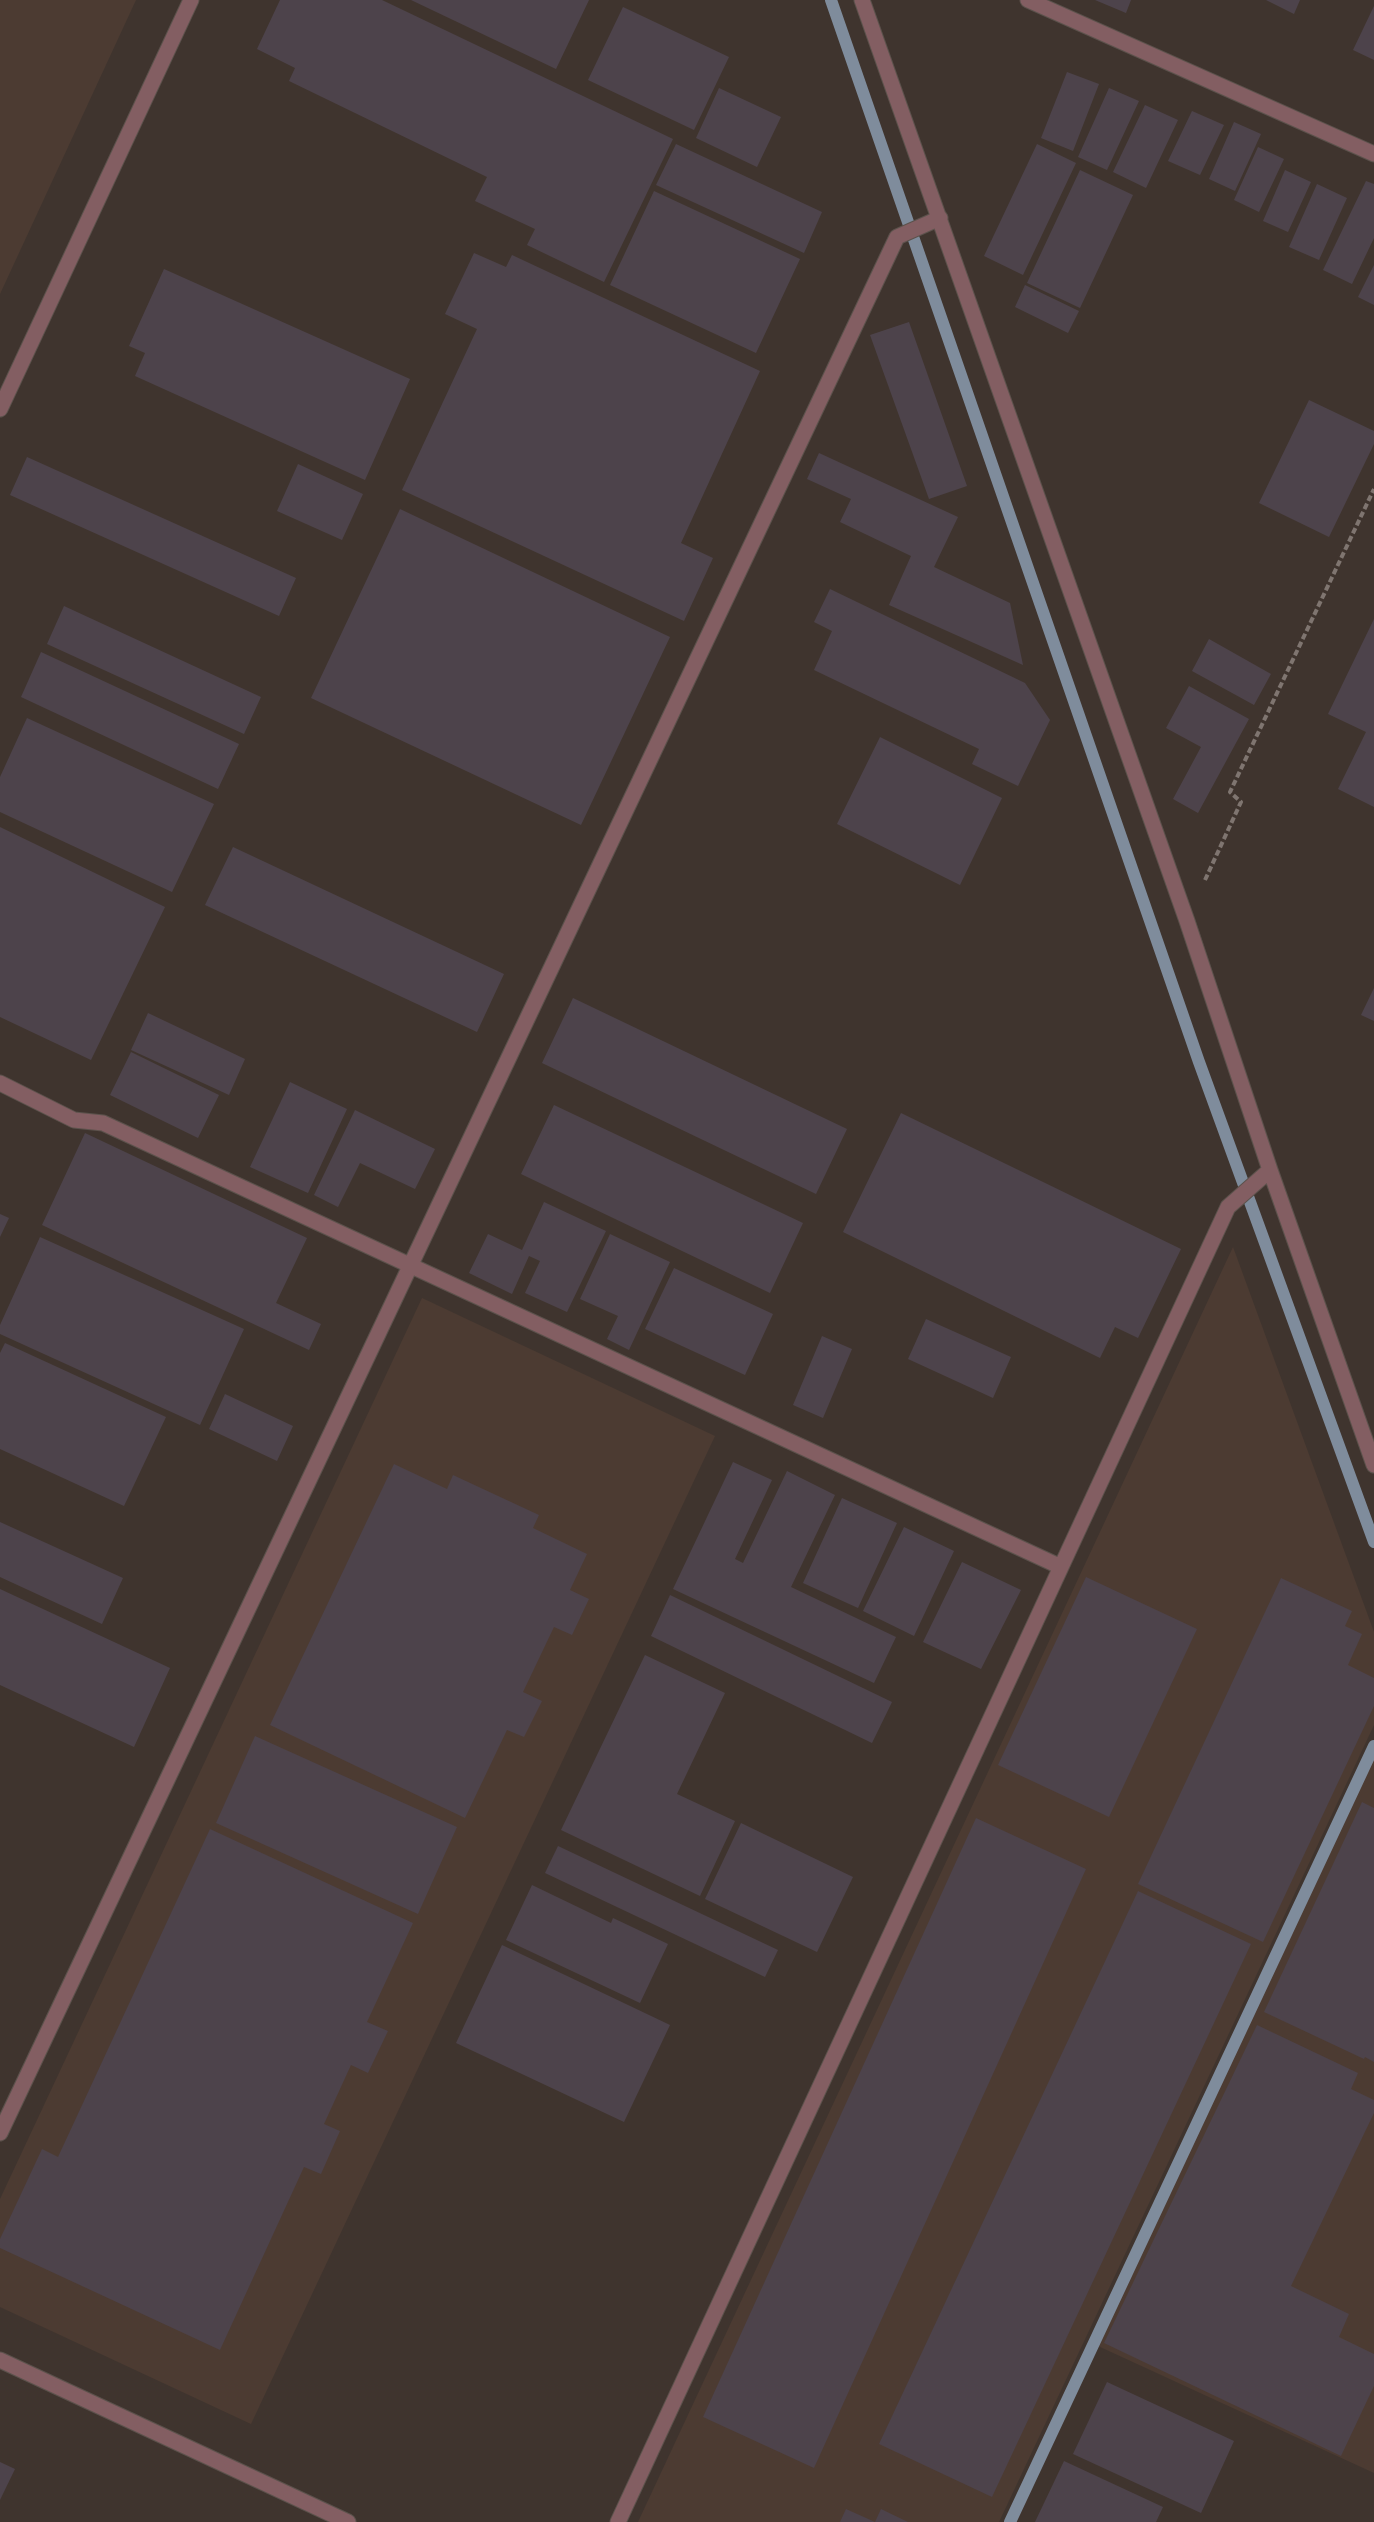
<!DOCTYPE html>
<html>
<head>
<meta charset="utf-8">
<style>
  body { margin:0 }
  canvas { display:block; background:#3f342e }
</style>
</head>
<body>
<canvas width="1374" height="2522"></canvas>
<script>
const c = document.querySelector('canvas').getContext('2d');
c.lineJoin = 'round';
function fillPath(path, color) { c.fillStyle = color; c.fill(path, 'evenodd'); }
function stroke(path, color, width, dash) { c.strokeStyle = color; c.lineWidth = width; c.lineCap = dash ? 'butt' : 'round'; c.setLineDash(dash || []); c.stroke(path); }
const built = new Path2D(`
  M0 0H136L0 294Z
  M1233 1247 1374 1632V1725L999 2522H638Z
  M422 1298 715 1436 251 2424 0 2307V2199Z
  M1374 1757V2473L1098 2346Z`);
const stream = new Path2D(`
  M831 0 1199 1062 1374 1542
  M1010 2522 1374 1746`);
const building = new Path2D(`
  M280 0H382L673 139 604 282 527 245 535 229 475 201 487 177 289 81 295 68 257 49Z
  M411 0H589L556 69Z
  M1095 0H1131L1126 13Z
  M1266 0H1300L1294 14Z
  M1374 6V60L1353 50Z
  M623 7 729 57 694 130 588 80Z
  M1067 72 1099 84 1073 151 1041 138Z
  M719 88 781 117 757 167 696 138Z
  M1109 88 1139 101 1107 170 1078 157Z
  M1145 105 1178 120 1146 188 1113 172Z
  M1192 111 1224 125 1200 175 1168 161Z
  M1234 122 1261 134 1235 191 1209 179Z
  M676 144 822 212 804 253 656 185Z
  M1037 144 1076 163 1023 275 984 256Z
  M1258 147 1284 159 1259 212 1234 200Z
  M1080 170 1133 195 1080 308 1027 283Z
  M1285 170 1311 182 1288 232 1263 221Z
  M1366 181 1374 184V238L1352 284 1323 270Z
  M1317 184 1347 198 1319 260 1289 247Z
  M654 191 800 259 756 353 610 285Z
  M474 253 506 267 512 255 760 371 681 543 713 558 684 621 402 490 477 329 445 314Z
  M1374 265V305L1358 297Z
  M164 269 410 379 365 480 135 376 145 353 129 346Z
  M1025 285 1079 311 1068 333 1015 307Z
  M909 322 967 486 929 499 870 335Z
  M1309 400 1374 431V444L1329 537 1259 503Z
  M819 453 958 517 934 567 1010 603 1023 665 889 605 911 556 840 522 851 499 807 479Z
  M27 457 296 578 279 616 10 495Z
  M298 464 363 494 342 540 277 511Z
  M400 509 670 637 581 825 311 698Z
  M830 589 1025 683 1050 720 1018 786 972 764 979 749 814 670 832 631 814 622Z
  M64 606 261 697 244 734 47 644Z
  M1374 619V807L1338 789 1366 732 1328 714Z
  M1209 639 1271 674 1254 705 1192 671Z
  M41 652 239 744 218 789 21 697Z
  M1189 686 1249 719 1198 813 1173 799 1201 747 1166 728Z
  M27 718 214 804 172 892 0 812V777Z
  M880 737 1002 798 960 885 837 824Z
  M0 827 165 907 91 1060 0 1017Z
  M233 847 504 974 477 1032 205 905Z
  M1374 988V1021L1361 1015Z
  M573 998 847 1129 816 1194 542 1063Z
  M148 1013 245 1059 229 1095 131 1050Z
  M131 1052 219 1095 198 1138 110 1095Z
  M290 1082 347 1109 308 1193 250 1167Z
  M554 1105 803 1223 770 1293 521 1174Z
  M355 1110 435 1149 415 1189 360 1163 338 1207 314 1195Z
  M901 1113 1181 1249 1138 1338 1115 1327 1100 1358 843 1232Z
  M85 1133 307 1238 276 1303 321 1324 309 1350 42 1225Z
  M544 1202 606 1231 567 1312 525 1293 540 1261 529 1256 512 1294 469 1273 488 1234 522 1250Z
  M0 1214 9 1218 0 1237Z
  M610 1234 670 1262 629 1350 607 1339 618 1316 580 1299Z
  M40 1237 244 1329 200 1425 0 1334V1325Z
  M674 1268 773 1314 745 1375 645 1329Z
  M926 1319 1011 1357 993 1398 908 1359Z
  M822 1336 852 1349 823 1418 793 1405Z
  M5 1343 166 1417 124 1506 0 1449V1353Z
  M225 1394 293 1426 277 1461 209 1429Z
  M733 1462 772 1480 735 1559 743 1563 787 1471 835 1495 791 1587 896 1637 874 1683 673 1589Z
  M394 1464 447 1489 453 1475 539 1515 533 1528 587 1554 570 1590 589 1599 572 1635 554 1627 523 1692 542 1701 524 1737 507 1730 465 1818 270 1725Z
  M842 1498 897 1523 858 1608 803 1583Z
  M0 1522 123 1578 102 1624 0 1577Z
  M904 1527 954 1551 914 1636 863 1611Z
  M962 1562 1021 1590 981 1669 923 1642Z
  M1086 1577 1197 1629 1109 1817 998 1765Z
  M1281 1578 1352 1611 1345 1626 1362 1634 1348 1665 1374 1678V1706L1263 1942 1138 1884Z
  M0 1589 170 1668 134 1747 0 1685Z
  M670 1595 892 1702 872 1743 651 1636Z
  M645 1655 725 1693 677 1794 735 1821 700 1896 561 1830Z
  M255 1736 457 1827 418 1914 216 1823Z
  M1362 1802 1374 1808V2062L1365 2057 1364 2059 1264 2012Z
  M976 1818 1086 1869 814 2468 703 2417Z
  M741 1823 853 1877 817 1952 705 1899Z
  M210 1829 413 1923 367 2022 388 2031 368 2073 351 2065 324 2124 340 2131 321 2174 304 2167 220 2350 0 2248V2239L42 2149 58 2157Z
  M558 1846 778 1950 765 1977 545 1873Z
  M532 1885 611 1923 613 1918 668 1944 640 2003 506 1940Z
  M1138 1891 1251 1944 992 2497 879 2444Z
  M502 1945 670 2025 624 2122 456 2043Z
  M1257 2025 1358 2073 1351 2089 1374 2100V2113L1291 2286 1349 2314 1339 2337 1374 2354V2386L1341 2456 1104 2343Z
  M1107 2382 1234 2441 1201 2513 1073 2454Z
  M1064 2461 1163 2507 1156 2522H1035Z
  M0 2462 15 2469 0 2500Z
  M846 2509 875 2522H840Z
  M881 2509 908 2522H875Z`);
const path = new Path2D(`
  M1205 880 1241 802 1230 792 1374 489`);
const minor = new Path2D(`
  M862 0 1187 921 1270 1170 1374 1465
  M1028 0 1374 154
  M0 409 191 0
  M0 1083 74 1120 103 1123 1061 1567
  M0 2133 897 237 940 218
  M0 2360 348 2522
  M618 2522 1228 1207 1270 1170`);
fillPath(built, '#4c3b32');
stroke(stream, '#7f8c9c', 12);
fillPath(building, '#4d434b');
stroke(minor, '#5c524c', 17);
stroke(path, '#7f7570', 4, [6, 3]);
stroke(minor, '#835e62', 15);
</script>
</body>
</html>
